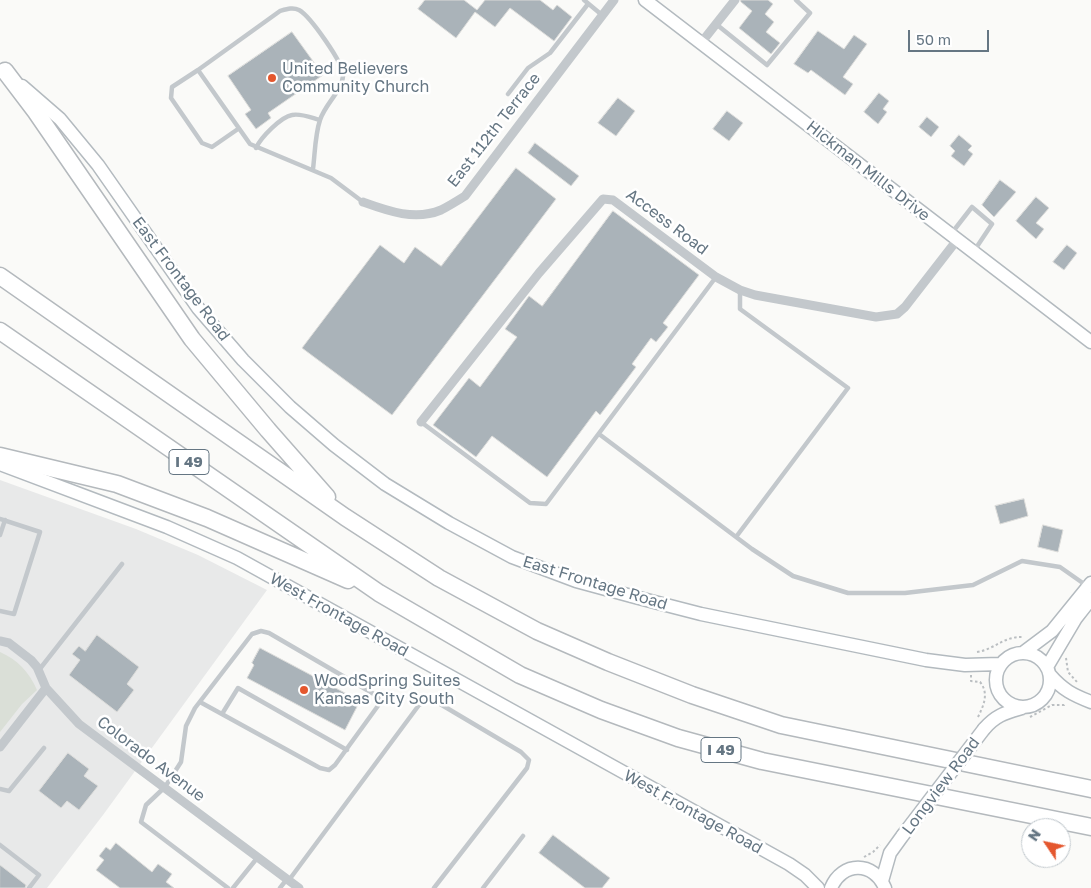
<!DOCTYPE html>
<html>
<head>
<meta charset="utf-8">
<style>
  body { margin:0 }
  #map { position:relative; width:1091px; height:888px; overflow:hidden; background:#fafaf8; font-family:"Golos Text",sans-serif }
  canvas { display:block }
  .north { position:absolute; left:1021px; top:818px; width:50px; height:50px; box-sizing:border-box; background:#fff; border:1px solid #c1c8cd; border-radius:50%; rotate:304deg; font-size:14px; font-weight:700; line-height:20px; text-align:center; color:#657683 }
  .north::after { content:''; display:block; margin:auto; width:18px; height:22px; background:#e4572e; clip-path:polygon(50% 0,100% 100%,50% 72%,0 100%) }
  .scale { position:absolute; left:908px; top:30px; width:81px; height:22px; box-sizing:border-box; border:2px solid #657683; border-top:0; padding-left:6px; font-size:15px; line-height:18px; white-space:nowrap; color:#657683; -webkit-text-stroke:4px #fff; paint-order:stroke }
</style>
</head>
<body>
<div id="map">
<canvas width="1091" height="888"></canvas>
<div class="north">N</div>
<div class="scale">50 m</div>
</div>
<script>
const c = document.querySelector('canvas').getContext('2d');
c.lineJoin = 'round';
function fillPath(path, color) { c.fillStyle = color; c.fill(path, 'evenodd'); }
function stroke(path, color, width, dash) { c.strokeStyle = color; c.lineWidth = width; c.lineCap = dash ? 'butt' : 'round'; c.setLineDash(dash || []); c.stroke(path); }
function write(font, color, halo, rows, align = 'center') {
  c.font = font + ' "Golos Text",sans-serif'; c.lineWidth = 5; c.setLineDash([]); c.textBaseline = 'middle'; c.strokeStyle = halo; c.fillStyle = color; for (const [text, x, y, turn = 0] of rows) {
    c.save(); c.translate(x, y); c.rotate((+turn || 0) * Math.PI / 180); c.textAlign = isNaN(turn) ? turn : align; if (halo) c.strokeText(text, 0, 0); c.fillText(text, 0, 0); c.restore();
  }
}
const built = new Path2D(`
  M0 480 136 529 198 555 267 590 103 815 47 888H0Z`);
const green = new Path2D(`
  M0 652C18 660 29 672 37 690L22 704 0 732Z`);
const building = new Path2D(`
  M425 0H464L477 10 485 0H540L553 10 557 5 572 17 554 41 510 8 495 27 475 12 456 38 418 9Z
  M741 0H768L773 4 765 14 774 22 766 32 780 43 771 54 739 28 752 11 741 2Z
  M818 31 844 49 854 35 867 44 843 77 853 84 845 95 811 70 808 73 794 64Z
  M292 32 323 75 268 113 271 118 256 129 245 114 251 110 228 76Z
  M879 93 889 101 883 109 887 112 878 124 864 112Z
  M618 98 635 111 616 136 598 123Z
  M727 111 743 123 729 141 713 129Z
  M927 117 939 127 931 137 919 127Z
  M959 135 972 146 968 150 973 154 964 166 951 156 955 151 950 146Z
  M535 143 579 176 571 186 528 153Z
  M516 168 556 199 392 415 302 348 380 245 404 263 415 247 441 266Z
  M1000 180 1016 192 994 217 982 205Z
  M1036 197 1049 208 1036 223 1044 229 1036 239 1016 221Z
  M613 211 699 275 663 323 668 327 656 342 651 338 632 364 636 367 600 415 596 411 547 477 492 436 476 457 433 425 469 378 480 387 517 337 505 329 529 296 542 306Z
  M1067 245 1077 253 1064 270 1053 262Z
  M1024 499 1028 516 1000 524 995 506Z
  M1043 525 1063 530 1058 552 1038 547Z
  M97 635 139 667 127 684 134 690 117 712 69 675 80 660 72 654 79 646 85 651Z
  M260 648 360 701 345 730 247 678 254 665 252 663Z
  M68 753 89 769 84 776 98 786 79 810 67 801 61 808 39 791Z
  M553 835 610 878 602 888H585L539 853Z
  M116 843 152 872 158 864 172 874 166 882 174 888H120L96 870 104 860 99 856 106 847 110 850Z
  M0 865 26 885 25 888H0Z`);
const path = new Path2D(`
  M977 652C996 649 1003 636 1024 637
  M1066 658 1068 672 1077 682
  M971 675V681L980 682C989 693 984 705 978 717
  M1030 717 1052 705H1064L1065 703
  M864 857 873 852 880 845`);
const lane = new Path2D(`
  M584 0 602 15
  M716 24 767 65 810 13 796 0
  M198 70 250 144 331 178 363 202
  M508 94 528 68 550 53 588 4
  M238 129 212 147 202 143 171 98 172 87 198 70 280 11C287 9 293 7 299 10 310 16 345 65 343 76 342 91 325 104 320 120 315 135 315 153 313 169
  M256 148C261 137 281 117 292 115 301 113 312 118 320 120
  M951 234 972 207 992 224 974 251
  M421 422 530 503 546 504 716 277
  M599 434 752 549 793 576 848 593H905L973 585 1022 561 1060 567 1087 586
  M0 519 40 532 14 614 0 611
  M0 535 5 520
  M736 537 848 388 740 309V290
  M39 670 122 564
  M200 702 320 768 329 770 335 765 380 703 379 697 269 633 261 631 252 634 195 708 186 726 181 762 165 787 146 805 141 822 228 888
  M222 714 238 688 347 750
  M0 789 9 791 44 748
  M0 845 39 875 29 888
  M289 880 419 705 426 701H435L521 752 529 760 527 768 434 888
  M233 888 258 857
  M280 888 287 879
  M483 888 523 836`);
const street = new Path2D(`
  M701 43 735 0
  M363 202C388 211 415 221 441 210 449 206 457 201 465 196L614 0
  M421 422 539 273 603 199 613 200 716 277 740 290 755 295 876 317 897 314 905 307 957 240
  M0 641 9 643 31 660 37 667 46 688 79 724 299 888
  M0 747 46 688`);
const secondary = new Path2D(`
  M645 0 1091 342
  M22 86 60 119 98 165 198 308 243 360 290 407 334 445 385 484 449 523 512 557 576 581 635 597 701 614 926 660 965 665 1000 664
  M0 464 167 527 237 558 789 864 805 875 818 888
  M1024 652 1052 631 1091 583
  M996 680a27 27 0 1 1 54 0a27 27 0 1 1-54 0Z
  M1047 667 1076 618 1091 599
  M1050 675C1063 690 1073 695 1091 702
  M984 729C996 715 1005 713 1022 708
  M882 881 890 853 903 835
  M831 888C842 861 874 861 885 888`);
const highway = new Path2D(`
  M5 71 36 112 192 339 268 430 327 497
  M0 276 345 517 439 578 537 631 608 662 692 695 781 725 1091 789
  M0 331 379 593 520 675 601 710 678 738 762 761 1091 827
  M0 456 117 484 207 518 348 580`);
const secondaryBridge = new Path2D(`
  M903 835 984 729`);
const markers = [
  [272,78,5,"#e4572e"],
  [304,690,5,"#e4572e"]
];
const shields = [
  [189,462,40],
  [721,750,40]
];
const shieldNames = [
  ["I 49",189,462],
  ["I 49",721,750]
];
const poiNames = [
  ["United Believers",282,69],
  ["Community Church",282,87],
  ["WoodSpring Suites",314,681],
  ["Kansas City South",314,699]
];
const streetNames = [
  ["East 112th Terrace",494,130,-52],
  ["Hickman Mills Drive",868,171,38],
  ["Access Road",667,222,37],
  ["East Frontage Road",181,279,53],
  ["East Frontage Road",595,583,17],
  ["West Frontage Road",339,615,29],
  ["Colorado Avenue",151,759,37],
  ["Longview Road",941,786,-53],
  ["West Frontage Road",693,812,29]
];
fillPath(built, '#e8e9e9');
fillPath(green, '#dadfd7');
fillPath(building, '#aab3b9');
stroke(building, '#dcdcda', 1);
stroke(secondary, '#b3babf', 15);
stroke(highway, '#b4b9bd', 19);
stroke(path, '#bbbfc2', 2, [2.5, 2.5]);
stroke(lane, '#c3c8cc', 4.5);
stroke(street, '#c3c8cc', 9);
stroke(secondary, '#fff', 12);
stroke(highway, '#fff', 16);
stroke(secondaryBridge, '#b3babf', 15, []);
stroke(secondaryBridge, '#fff', 12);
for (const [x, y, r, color] of markers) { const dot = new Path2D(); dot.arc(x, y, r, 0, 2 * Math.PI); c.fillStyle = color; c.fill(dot); stroke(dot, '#fff', 2); }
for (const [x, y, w] of shields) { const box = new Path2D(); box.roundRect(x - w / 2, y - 12.5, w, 25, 4); c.fillStyle = '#fff'; c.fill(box); stroke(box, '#657683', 1); }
write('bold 15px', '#657683', null, shieldNames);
write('16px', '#657683', '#fff', poiNames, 'left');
write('16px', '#657683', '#fff', streetNames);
</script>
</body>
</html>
